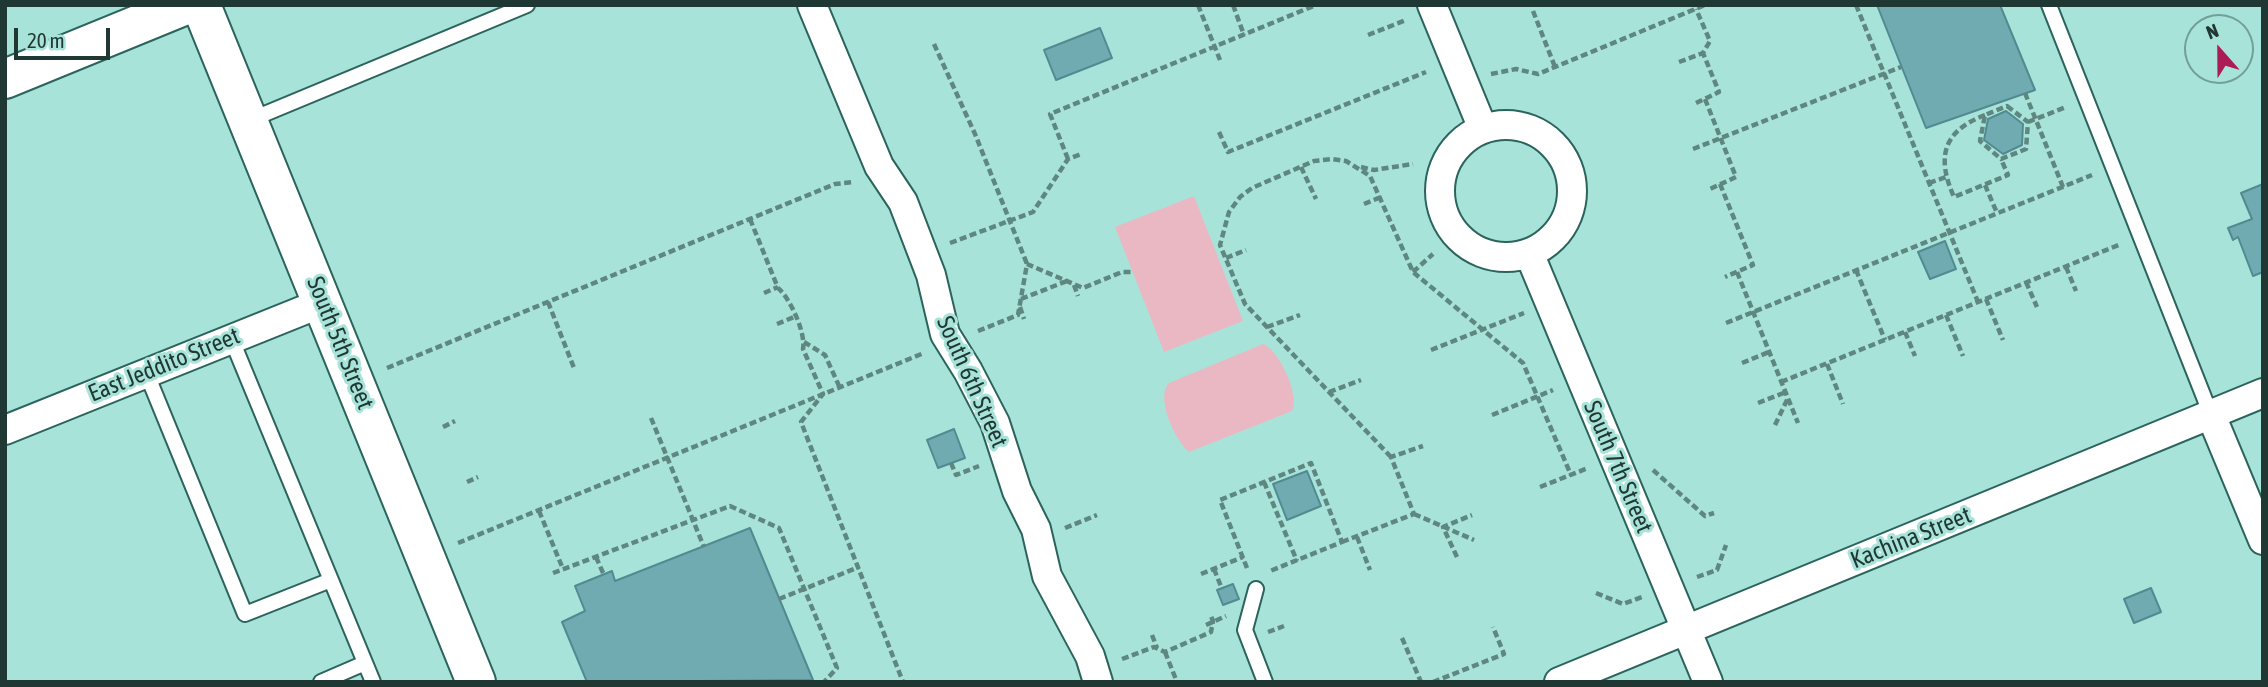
<!DOCTYPE html>
<html>
<head>
<meta charset="utf-8">
<style>
  body { margin:0 }
  #map { position:relative; width:2268px; height:687px; overflow:hidden; background:#a8e3d9; font-family:"Asap Condensed",sans-serif }
  canvas { display:block }
  .frame { position:absolute; inset:0; border:7px solid #203834; pointer-events:none }
  .north { position:absolute; left:2184px; top:14px; width:70px; height:70px; box-sizing:border-box; background:#a8e3d9; border:2px solid #729f97; border-radius:50%; rotate:339deg; font-size:19px; font-weight:700; line-height:28px; text-align:center; color:#203834 }
  .north::after { content:''; display:block; margin:auto; width:24px; height:32px; background:#ab1b55; clip-path:polygon(50% 0,100% 100%,50% 72%,0 100%) }
  .scale { position:absolute; left:14px; top:28px; width:96px; height:32px; box-sizing:border-box; border:4px solid #203834; border-top:0; padding-left:9px; font-size:21px; line-height:24px; white-space:nowrap; color:#203834; -webkit-text-stroke:5px #a8e3d9; paint-order:stroke }
</style>
</head>
<body>
<div id="map">
<canvas width="2268" height="687"></canvas>
<div class="frame"></div>
<div class="north">N</div>
<div class="scale">20 m</div>
</div>
<script>
const c = document.querySelector('canvas').getContext('2d');
c.lineJoin = 'round';
function fillPath(path, color) { c.fillStyle = color; c.fill(path, 'evenodd'); }
function stroke(path, color, width, dash) { c.strokeStyle = color; c.lineWidth = width; c.lineCap = dash ? 'butt' : 'round'; c.setLineDash(dash || []); c.stroke(path); }
function write(font, color, halo, rows, align = 'center') {
  c.font = font + ' "Asap Condensed",sans-serif'; c.lineWidth = 6; c.setLineDash([]); c.textBaseline = 'middle'; c.strokeStyle = halo; c.fillStyle = color; for (const [text, x, y, turn = 0] of rows) {
    c.save(); c.translate(x, y); c.rotate((+turn || 0) * Math.PI / 180); c.textAlign = isNaN(turn) ? turn : align; if (halo) c.strokeText(text, 0, 0); c.fillText(text, 0, 0); c.restore();
  }
}
const green = new Path2D(`
  M1194 196 1243 321 1164 352 1115 227Z
  M1263 344C1279 349 1301 398 1292 411L1189 452C1175 440 1155 398 1169 383Z`);
const building = new Path2D(`
  M1877 5H2000L2035 90 1926 128Z
  M1100 28 1112 58 1056 80 1044 50Z
  M2006 111 2023 124 2022 145 2003 154 1984 140 1988 119Z
  M2263 184V272L2253 276 2238 237 2233 240 2228 228 2252 219 2241 193Z
  M1945 241 1956 269 1930 279 1918 252Z
  M954 429 965 458 938 468 927 440Z
  M1307 471 1321 506 1287 520 1273 484Z
  M750 528 813 680 587 682 562 622 585 611 575 586 612 571 615 581Z
  M1233 584 1239 599 1223 605 1217 590Z
  M2151 588 2161 612 2134 623 2124 599Z`);
const path = new Path2D(`
  M1198 5 1220 60
  M1233 5 1244 35
  M1856 5 1978 302
  M1533 11 1555 67
  M1368 35 1406 20
  M934 44 975 134 1027 264
  M1679 62 1703 53 1710 41 1696 9
  M1491 74 1516 69 1538 74 1705 5
  M2025 93 2063 187
  M1705 99 1736 177 1710 189
  M1696 103 1719 92 1703 53
  M2007 106 2028 122 2026 149 2001 159 1980 141 1985 115Z
  M1985 115C1943 131 1936 157 1954 197L2008 175 2001 159
  M2028 122 2066 107
  M1219 132 1228 152 1426 72
  M1693 149 1901 67
  M1068 159 1050 114 1316 5
  M1301 167 1316 199
  M1361 167 1374 170 1413 164
  M1929 183 1946 177
  M1720 184 1753 265 1725 277
  M1985 185 1997 213
  M1364 204 1381 197
  M750 219 778 288C790 298 806 333 803 349L823 394 801 422 903 682
  M950 243 1033 212 1068 159 1081 154
  M1226 258 1246 250
  M2066 267 2076 291
  M1856 270 1885 340
  M1413 272 1433 254
  M1737 272 1798 423
  M2026 282 2037 307
  M1074 285 1078 296
  M764 293 778 287
  M1021 299 1067 281
  M1986 299 2003 340
  M548 302 574 368
  M1020 307 1024 319
  M1946 315 1963 356
  M1726 323 2092 175
  M777 324 794 317
  M1267 327 1300 315
  M978 331 1018 315 1027 264 1083 288 1122 272H1133
  M1905 332 1915 356
  M804 342 825 355 840 388
  M1431 350 1524 313
  M1742 363 1769 352
  M1827 364 1843 404
  M387 368 835 184 854 182
  M1781 382 2121 244
  M1329 392 1361 380
  M1758 403 1786 392
  M1492 415 1553 390
  M651 418 704 547
  M1775 425 1788 398
  M443 427 455 421
  M1391 457 1245 304 1220 245 1229 212 1240 197 1252 188 1314 161 1332 159 1346 161 1370 176 1413 272 1523 363 1571 475
  M951 463 956 475 979 466
  M1653 470 1705 516 1714 513
  M467 482 478 477
  M1264 482 1297 561
  M1540 487 1588 468
  M539 511 563 569
  M1414 514 1474 540
  M1065 528 1097 515
  M1357 537 1370 570
  M1342 542 1414 514 1391 457 1423 446
  M458 543 924 353
  M596 557 604 575
  M1457 557 1443 527 1472 515
  M1247 568 1220 500 1311 463 1342 542 1270 571
  M1214 569 1222 589
  M553 573 730 506 779 528 837 668 824 682
  M1201 574 1243 557
  M1697 577 1717 570 1726 545
  M1596 593 1623 604 1642 597
  M779 599 859 567
  M1206 625 1226 616
  M1268 632 1284 626
  M1152 635 1157 648
  M1402 638 1421 682
  M1165 652 1177 682
  M1122 659 1154 647 1165 652 1211 632 1213 621 1210 614
  M1433 682 1504 654 1493 627`);
const lane = new Path2D(`
  M2049 5 2211 415
  M250 120 527 5
  M231 338 373 682
  M146 372 245 614 331 580
  M1256 589 1245 630 1265 682
  M321 682 365 663`);
const street = new Path2D(`
  M812 5 879 166 903 202 931 275 945 334 968 371 995 423 1017 491 1036 529 1047 576 1090 656 1098 682
  M1432 5 1483 129
  M1440 191a66 66 0 1 1 132 0a66 66 0 1 1-132 0Z
  M1529 253 1708 682
  M2211 415 2263 540
  M5 430 324 302
  M1559 682 2263 393`);
const secondary = new Path2D(`
  M201 5 476 682
  M5 79 186 5`);
const streetNames = [
  ["South 5th Street",340,343,68],
  ["East Jeddito Street",164,365,-22],
  ["South 6th Street",972,382,66],
  ["South 7th Street",1618,467,67],
  ["Kachina Street",1911,538,-22]
];
fillPath(green, '#eab8c3');
fillPath(building, '#70abb1');
stroke(building, '#518b91', 2);
stroke(lane, '#2b645c', 18);
stroke(street, '#2b645c', 32);
stroke(secondary, '#2b645c', 42);
stroke(path, '#5f8781', 4.5, [7, 3.5]);
stroke(lane, '#fff', 14);
stroke(street, '#fff', 28);
stroke(secondary, '#fff', 38);
write('24px', '#203834', '#a8e3d9', streetNames);
</script>
</body>
</html>
